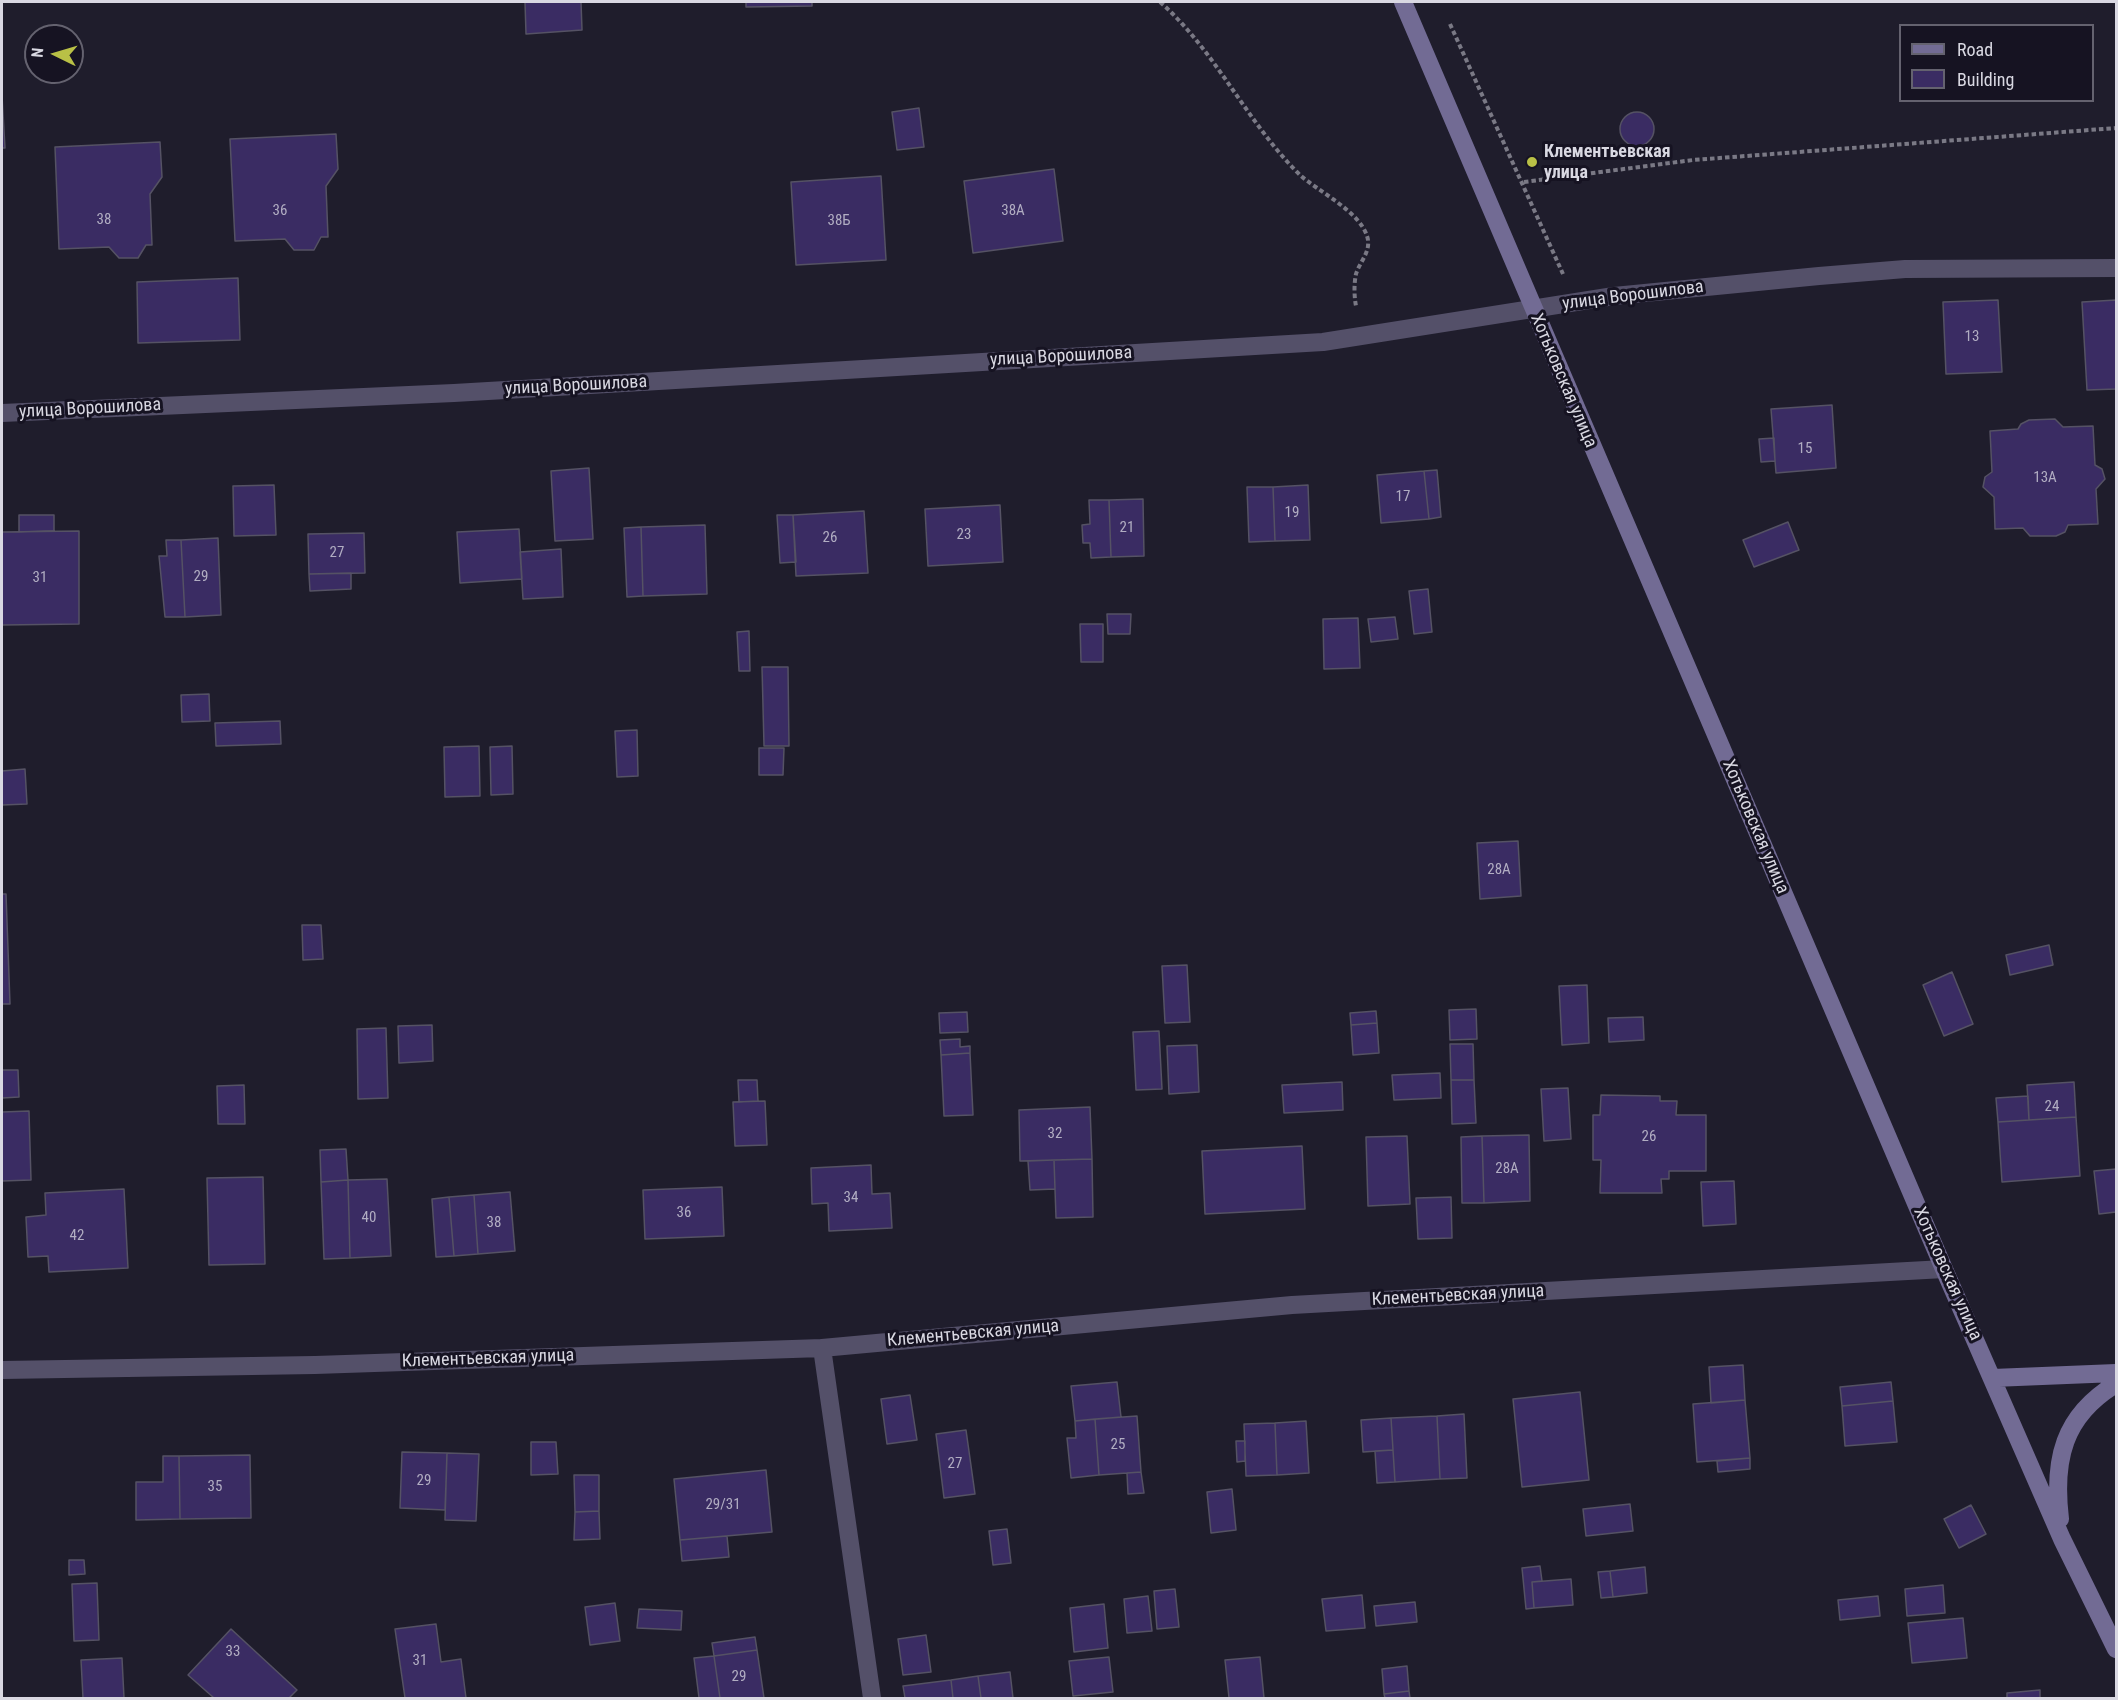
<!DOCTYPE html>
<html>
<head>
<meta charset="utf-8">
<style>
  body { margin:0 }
  #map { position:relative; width:2118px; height:1700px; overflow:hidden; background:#1f1d2c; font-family:"Roboto Condensed",sans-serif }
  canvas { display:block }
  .frame { position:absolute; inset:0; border:3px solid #d9d8e2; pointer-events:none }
  .legend { position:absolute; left:1899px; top:24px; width:195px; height:78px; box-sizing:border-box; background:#161322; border:2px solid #64626f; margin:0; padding:8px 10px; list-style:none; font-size:18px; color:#d9d8e2 }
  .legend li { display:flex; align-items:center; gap:12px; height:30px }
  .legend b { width:30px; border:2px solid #64626f }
  .north { position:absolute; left:24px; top:24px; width:60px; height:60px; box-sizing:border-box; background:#161322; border:2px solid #64626f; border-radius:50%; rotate:275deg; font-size:16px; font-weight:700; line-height:24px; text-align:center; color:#d9d8e2 }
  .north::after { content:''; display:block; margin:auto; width:21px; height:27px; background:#b9c046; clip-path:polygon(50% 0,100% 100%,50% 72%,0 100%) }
</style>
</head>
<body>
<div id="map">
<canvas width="2118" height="1700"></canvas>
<div class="frame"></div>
<ul class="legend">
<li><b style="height:8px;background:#726b94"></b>Road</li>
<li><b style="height:16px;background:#3a2c63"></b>Building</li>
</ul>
<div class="north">N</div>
</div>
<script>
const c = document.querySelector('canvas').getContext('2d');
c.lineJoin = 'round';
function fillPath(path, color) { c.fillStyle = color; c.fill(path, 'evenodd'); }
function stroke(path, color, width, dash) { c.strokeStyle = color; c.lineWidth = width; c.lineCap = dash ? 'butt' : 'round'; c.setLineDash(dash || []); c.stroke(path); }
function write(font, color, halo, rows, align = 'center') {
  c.font = font + ' "Roboto Condensed",sans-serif'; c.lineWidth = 6; c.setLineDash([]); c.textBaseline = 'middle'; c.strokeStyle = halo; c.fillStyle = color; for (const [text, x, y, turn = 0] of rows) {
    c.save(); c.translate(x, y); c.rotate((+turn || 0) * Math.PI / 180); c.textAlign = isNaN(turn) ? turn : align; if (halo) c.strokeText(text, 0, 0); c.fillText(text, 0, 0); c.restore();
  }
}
const building = new Path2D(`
  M525 2H581L582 30 526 34Z
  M746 2H812V6L746 7Z
  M2 96 5 148H2Z
  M919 108 924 147 897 150 892 112Z
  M1620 129a17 17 0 1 1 34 0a17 17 0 1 1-34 0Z
  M336 134 338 169 326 186 328 237H321L314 250H294L285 239 235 241 230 139Z
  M160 142 162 177 150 194 152 245H146L138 258H119L109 247 59 249 55 147Z
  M1054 169 1063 241 973 253 964 181Z
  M881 176 886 260 796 265 791 182Z
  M238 278 240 340 138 343 137 282Z
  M1998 300 2002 372 1946 374 1943 302Z
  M2116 300V389L2087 390 2082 302Z
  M1832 405 1836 468 1776 473 1771 409Z
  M2055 419 2063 427 2093 426 2095 465 2102 469 2105 479 2096 489 2098 524 2068 525 2065 532 2056 536H2030L2023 528 1995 529 1994 497 1983 487 1985 477 1992 472 1990 431 2018 429 2021 424 2029 420Z
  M1774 438 1775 461 1761 462 1759 439Z
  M589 468 593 539 555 541 551 471Z
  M1437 470 1441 517 1429 519 1424 471Z
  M1424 471 1429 519 1381 523 1377 475Z
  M274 485 276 535 234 536 233 486Z
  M1308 485 1310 540 1275 541 1273 487Z
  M1247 487H1273L1275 541 1249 542Z
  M1143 499 1144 556 1111 557 1109 500Z
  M1089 500H1109L1111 557 1091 558 1090 543H1083L1082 525 1090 524Z
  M1000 505 1003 562 928 566 925 509Z
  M864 511 868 573 796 576 793 515Z
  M19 515H54V531L19 532Z
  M777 515H793L796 562 780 563Z
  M1788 522 1799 550 1754 567 1743 540Z
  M705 525 707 594 643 596 641 527Z
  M641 527 643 596 627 597 624 528Z
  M519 529 522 579 460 583 457 532Z
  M79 531V624L2 625V532Z
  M364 533 365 573 309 574 308 534Z
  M218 538 221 615 185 617 181 540Z
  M166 540H181L185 617H165L159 556H167Z
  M561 549 563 597 523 599 520 552Z
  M351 573V589L310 591 309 574Z
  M1428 589 1432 632 1414 634 1409 591Z
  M1107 614H1131L1130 634H1108Z
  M1395 617 1398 639 1371 642 1368 619Z
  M1358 618 1360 668 1324 669 1323 619Z
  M1080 624H1103V662H1081Z
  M749 631 750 671H739L737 632Z
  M762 667H788L789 746H764Z
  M209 694 210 721 182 722 181 695Z
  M280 721 281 744 216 746 215 723Z
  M637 730 638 776 617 777 615 731Z
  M479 746 480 796 445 797 444 747Z
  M512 746 513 794 491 795 490 747Z
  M759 748H784L783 775H759Z
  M25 769 27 804 2 805V771Z
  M1518 841 1521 896 1480 899 1477 843Z
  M2 894H6L10 1004H2Z
  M302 925H321L323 959 303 960Z
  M2049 945 2053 965 2010 975 2006 955Z
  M1187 965 1190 1022 1165 1023 1162 966Z
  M1952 972 1973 1024 1944 1036 1923 985Z
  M1587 985 1589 1043 1562 1045 1559 986Z
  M1476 1009 1477 1039 1450 1040 1449 1010Z
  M1376 1011 1377 1023 1351 1025 1350 1013Z
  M967 1012 968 1032 940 1033 939 1013Z
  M1643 1017 1644 1040 1609 1042 1608 1018Z
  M1377 1023 1379 1053 1353 1055 1351 1025Z
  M432 1025 433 1061 399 1063 398 1026Z
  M386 1028 388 1098 358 1099 357 1029Z
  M1159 1031 1162 1089 1136 1090 1133 1032Z
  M960 1039V1047L970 1046V1053L941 1055 940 1040Z
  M1450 1044H1473L1474 1080H1451Z
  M1197 1045 1199 1092 1169 1094 1167 1046Z
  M970 1053 973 1115 944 1116 941 1055Z
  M2 1070H18L19 1097 2 1098Z
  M1440 1073 1441 1098 1394 1100 1392 1075Z
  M738 1080H757L758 1101 739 1102Z
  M1451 1080H1474L1476 1123 1452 1124Z
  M1342 1082 1343 1110 1284 1113 1282 1085Z
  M2074 1082 2076 1117 2029 1120 2027 1085Z
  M244 1085 245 1124H218L217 1086Z
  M1568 1088 1571 1139 1544 1141 1541 1089Z
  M1601 1095 1660 1096V1101H1677L1676 1115H1706V1171H1669V1179H1661L1662 1193H1600L1601 1160H1593V1115H1600Z
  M2028 1096 2029 1120 1998 1122 1996 1098Z
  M765 1101 767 1145 735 1146 733 1102Z
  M1090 1107 1092 1159 1020 1161 1019 1110Z
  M29 1111 31 1180 2 1181V1112Z
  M2076 1117 2080 1176 2002 1182 1998 1122Z
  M1529 1135 1530 1201 1484 1203 1482 1136Z
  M1407 1136 1410 1204 1368 1206 1366 1137Z
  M1482 1136 1484 1203H1462L1461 1137Z
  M1302 1146 1305 1209 1205 1214 1202 1151Z
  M346 1149 348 1180 321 1182 320 1150Z
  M1092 1159 1093 1217 1056 1218 1054 1160Z
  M1054 1160 1055 1189 1030 1190 1028 1161Z
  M871 1165 872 1194 890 1193 892 1228 829 1231 828 1203 812 1204 811 1168Z
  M2116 1169V1212L2099 1214 2094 1171Z
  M263 1177 265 1264 209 1265 207 1178Z
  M387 1179 391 1256 350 1258 348 1180Z
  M348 1180 350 1258 324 1259 321 1182Z
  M1734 1181 1736 1224 1703 1226 1701 1182Z
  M722 1187 724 1236 645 1239 643 1190Z
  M124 1189 128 1268 49 1272 48 1256 28 1257 26 1217 46 1215 45 1193Z
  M510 1192 515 1251 478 1254 474 1195Z
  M474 1195 478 1254 454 1256 449 1197Z
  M449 1197 454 1256 436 1257 432 1199Z
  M1451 1197 1452 1238 1418 1239 1416 1198Z
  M1743 1365 1745 1400 1711 1403 1709 1367Z
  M1117 1382 1121 1417 1075 1421 1071 1386Z
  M1891 1382 1893 1401 1842 1406 1840 1387Z
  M1580 1392 1589 1480 1522 1487 1513 1399Z
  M910 1395 917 1440 887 1444 881 1399Z
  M1745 1400 1750 1458 1697 1462 1693 1404Z
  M1893 1401 1897 1442 1845 1446 1842 1406Z
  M1464 1414 1467 1478 1440 1479 1437 1416Z
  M1137 1416 1141 1472 1099 1475 1095 1419Z
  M1437 1416 1440 1479 1395 1482 1391 1418Z
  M1391 1418 1393 1450 1363 1452 1361 1420Z
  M1095 1419 1099 1475 1071 1478 1067 1438H1076L1075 1421Z
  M1306 1421 1309 1473 1277 1475 1275 1423Z
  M1275 1423 1277 1475 1246 1476 1244 1424Z
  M966 1430 975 1494 944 1498 936 1434Z
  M1236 1441H1245V1461L1237 1462Z
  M531 1442H556L558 1474 531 1475Z
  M1393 1450 1395 1482 1377 1483 1375 1451Z
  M402 1452 447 1453 445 1510 400 1508Z
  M447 1453 479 1454 476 1521 445 1520Z
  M250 1455 251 1518 180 1519 179 1456Z
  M163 1456H179L180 1519 136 1520V1482H163Z
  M1750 1458V1469L1718 1472 1717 1461Z
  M766 1470 772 1532 680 1540 674 1479Z
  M1141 1472 1144 1493 1128 1494 1127 1473Z
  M574 1475H599V1511L575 1512Z
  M1232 1489 1236 1530 1211 1533 1207 1492Z
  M1630 1504 1633 1531 1586 1536 1583 1509Z
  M1971 1505 1986 1534 1959 1548 1944 1519Z
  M599 1511 600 1539 574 1540 575 1512Z
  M1007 1529 1011 1563 993 1565 989 1531Z
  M727 1536 729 1557 682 1561 680 1540Z
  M69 1560H84L85 1574 69 1575Z
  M1540 1566 1542 1581 1532 1582 1534 1608 1526 1609 1522 1568Z
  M1645 1567 1647 1593 1613 1597 1610 1571Z
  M1610 1571 1613 1597 1601 1598 1598 1572Z
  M1571 1579 1573 1605 1534 1608 1532 1582Z
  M97 1583 99 1640 74 1641 72 1584Z
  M1943 1585 1945 1613 1907 1616 1905 1589Z
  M1175 1589 1179 1627 1157 1629 1154 1591Z
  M1362 1595 1365 1628 1326 1631 1322 1599Z
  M1148 1596 1152 1631 1127 1633 1124 1599Z
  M1878 1596 1880 1616 1840 1620 1838 1600Z
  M1415 1602 1417 1622 1376 1626 1374 1606Z
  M615 1603 620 1641 590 1645 585 1607Z
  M1104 1604 1108 1648 1074 1652 1070 1608Z
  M639 1609 682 1611 681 1630 637 1628Z
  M1963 1618 1967 1658 1912 1663 1908 1623Z
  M436 1624 441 1662 461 1659 466 1698H405L395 1629Z
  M231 1629 297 1690 289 1698H214L188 1675Z
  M926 1635 931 1672 903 1675 898 1639Z
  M755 1637 757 1650 714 1656 712 1643Z
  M757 1650 764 1698H720L714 1656Z
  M714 1656 720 1698H699L694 1658Z
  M1109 1657 1113 1692 1073 1696 1069 1661Z
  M1260 1657 1264 1698H1229L1225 1660Z
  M122 1658 124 1698H83L81 1660Z
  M1407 1666 1409 1691 1384 1694 1382 1669Z
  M1010 1672 1013 1698H981L978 1676Z
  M978 1676 981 1698H953L951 1680Z
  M951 1680 953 1698H905L903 1686Z
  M2040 1690V1698H2007V1693Z
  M1409 1691 1410 1698H1385L1384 1694Z`);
const path = new Path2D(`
  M1160 2C1216 51 1247 123 1300 175 1319 192 1359 211 1367 236 1372 251 1360 261 1356 274 1354 283 1354 296 1356 306
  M1450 24 1563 274
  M1524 182 1693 160 2116 128`);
const street = new Path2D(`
  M2 413 454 393 1323 342 1614 296 1819 276 1905 269 2116 268
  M822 1348 872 1698
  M2 1370 315 1365 822 1348 1292 1305 1944 1269`);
const secondary = new Path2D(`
  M1403 2 1944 1269 2062 1539 2116 1649
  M1993 1378 2116 1373
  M2060 1519C2053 1460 2063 1416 2116 1384`);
const markers = [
  [1532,162,6,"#b9c046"]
];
const numberNames = [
  ["36",280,211],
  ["38А",1013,211],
  ["38",104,220],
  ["38Б",839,221],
  ["13",1972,337],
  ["15",1805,449],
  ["13А",2045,478],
  ["17",1403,497],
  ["19",1292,513],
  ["21",1127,528],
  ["23",964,535],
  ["26",830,538],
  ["27",337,553],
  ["29",201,577],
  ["31",40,578],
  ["28А",1499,870],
  ["24",2052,1107],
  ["32",1055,1134],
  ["26",1649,1137],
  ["28А",1507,1169],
  ["34",851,1198],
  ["36",684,1213],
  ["40",369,1218],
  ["38",494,1223],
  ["42",77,1236],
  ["25",1118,1445],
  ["27",955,1464],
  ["29",424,1481],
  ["35",215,1487],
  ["29/31",723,1505],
  ["33",233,1652],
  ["31",420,1661],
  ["29",739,1677]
];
const poiNames = [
  ["Клементьевская",1544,152],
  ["улица",1544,173]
];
const streetNames = [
  ["улица Ворошилова",1633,296,-7],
  ["улица Ворошилова",1061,357,-3],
  ["Хотьковская улица",1563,381,67],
  ["улица Ворошилова",576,386,-3],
  ["улица Ворошилова",90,409,-3],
  ["Хотьковская улица",1755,827,67],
  ["Хотьковская улица",1947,1274,66],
  ["Клементьевская улица",1458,1296,-3],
  ["Клементьевская улица",973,1334,-5],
  ["Клементьевская улица",488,1359,-2]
];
fillPath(building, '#3a2c63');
stroke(building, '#555264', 1.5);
stroke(path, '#7a7985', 4, [4.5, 3]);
stroke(street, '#545069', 18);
stroke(secondary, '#726b94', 18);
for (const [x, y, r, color] of markers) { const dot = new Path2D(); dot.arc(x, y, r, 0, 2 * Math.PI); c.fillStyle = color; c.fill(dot); stroke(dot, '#161322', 2); }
write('15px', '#b1adc2', null, numberNames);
write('bold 18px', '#d9d8e2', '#161322', poiNames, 'left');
write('18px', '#d9d8e2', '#161322', streetNames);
</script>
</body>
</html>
